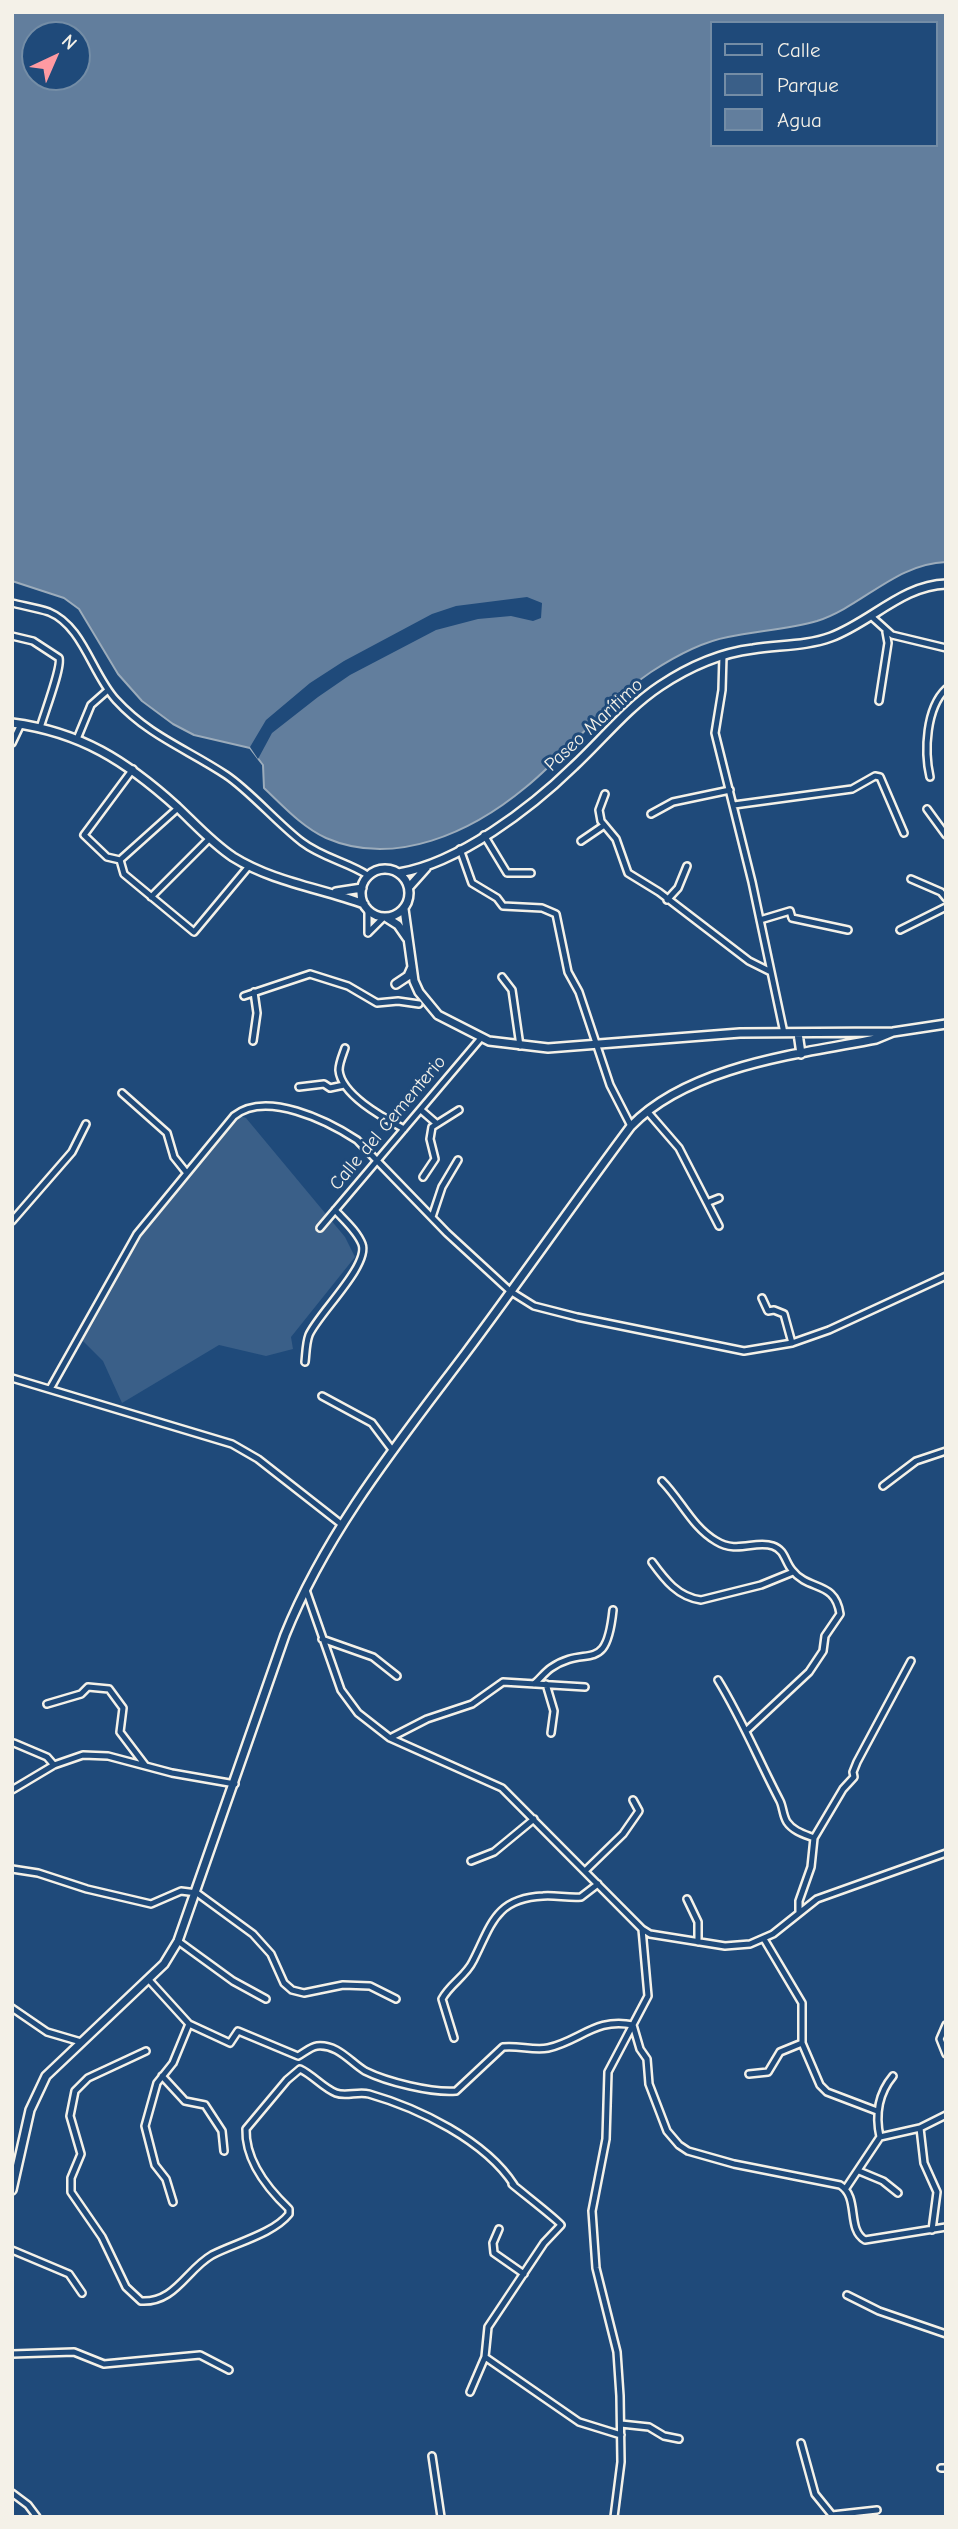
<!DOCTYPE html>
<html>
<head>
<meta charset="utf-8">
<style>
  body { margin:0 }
  #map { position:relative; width:958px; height:2529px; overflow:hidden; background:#1f4a7a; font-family:"Comic Neue",sans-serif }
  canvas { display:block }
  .frame { position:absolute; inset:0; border:14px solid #f4f1e8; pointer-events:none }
  .legend { position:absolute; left:710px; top:21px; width:228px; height:126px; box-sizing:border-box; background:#1f4a7a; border:2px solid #748da6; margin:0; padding:9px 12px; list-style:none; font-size:21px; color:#f4f1e8 }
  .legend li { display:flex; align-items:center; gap:14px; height:35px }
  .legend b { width:35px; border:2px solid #748da6 }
  .north { position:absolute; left:21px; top:21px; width:70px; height:70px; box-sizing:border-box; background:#1f4a7a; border:2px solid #748da6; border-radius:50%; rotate:44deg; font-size:19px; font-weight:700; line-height:28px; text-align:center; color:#f4f1e8 }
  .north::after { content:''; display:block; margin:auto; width:24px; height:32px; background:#ff9aa2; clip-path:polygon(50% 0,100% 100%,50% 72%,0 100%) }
</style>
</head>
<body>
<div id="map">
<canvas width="958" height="2529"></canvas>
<div class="frame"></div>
<ul class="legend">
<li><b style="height:9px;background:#1f4a7a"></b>Calle</li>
<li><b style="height:19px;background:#3a5f88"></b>Parque</li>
<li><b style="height:19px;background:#627e9d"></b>Agua</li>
</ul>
<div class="north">N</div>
</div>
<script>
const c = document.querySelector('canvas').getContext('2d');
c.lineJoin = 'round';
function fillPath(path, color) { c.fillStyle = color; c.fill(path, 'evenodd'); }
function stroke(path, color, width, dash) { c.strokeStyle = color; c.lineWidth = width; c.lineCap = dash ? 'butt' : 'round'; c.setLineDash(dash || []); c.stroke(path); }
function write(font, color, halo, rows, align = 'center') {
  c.font = font + ' "Comic Neue",sans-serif'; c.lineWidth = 6; c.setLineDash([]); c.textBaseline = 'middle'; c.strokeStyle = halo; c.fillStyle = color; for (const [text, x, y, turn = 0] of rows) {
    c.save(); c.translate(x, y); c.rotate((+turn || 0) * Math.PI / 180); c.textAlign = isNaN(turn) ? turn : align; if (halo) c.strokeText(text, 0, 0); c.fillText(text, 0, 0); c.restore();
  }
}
const green = new Path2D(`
  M240 1116 246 1118 345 1237 355 1257 291 1337 293 1349 266 1356 219 1345 122 1403 103 1361 82 1340 143 1232Z`);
const water = new Path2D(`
  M12 12H946V562C895 564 863 606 817 621 789 629 757 631 728 637 701 642 674 657 651 672 604 704 570 751 526 787 472 832 395 868 326 838 302 827 283 806 264 788L263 765 250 748 194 735 173 724 142 701 118 674 79 609 64 598 12 581ZM711 23H935V145H711ZM35 35H77V77H35Z`);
const pier = new Path2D(`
  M527 597 542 603 541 618 533 621 511 616 478 619 436 630 350 675 318 697 272 733 258 759 250 747 266 720 310 683 344 661 432 614 456 606Z`);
const minor = new Path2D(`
  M12 603C24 606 37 608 49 612 83 626 92 674 116 700 149 736 187 749 226 775 250 791 277 823 302 842 323 858 348 862 369 876
  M872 617 892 635 946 648
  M12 636 33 641 59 658C62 667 44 714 40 728
  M723 655 722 690 715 733 752 882 784 1033
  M879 701 888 643 886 632
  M77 739 91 705 108 690
  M12 743 21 724
  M930 777C924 751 926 708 946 689
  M605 794 599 810 601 821 616 839 628 873 659 892 749 961 771 972
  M734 805 852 789 875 776 880 777 904 833
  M927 809 946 835
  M651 814 673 802 730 790
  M484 835 507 873H531
  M581 841 603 826
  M460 849 472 883 497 898 503 906 542 908 556 914 568 972 579 992 610 1085 631 1126
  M120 860 124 874 194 932 249 866
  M120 860 107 857 84 835 133 769
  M120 860 178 808
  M911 879 941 892 946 898
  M151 897 209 839
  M667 900 678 888 687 866
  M760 920 790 911 792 918 848 930
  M900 930 946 907
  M368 933V910
  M368 933 383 918
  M502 977 512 990 520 1046
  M244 996 310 974 348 986 377 1003 398 1001 419 1004
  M253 1041 257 1013 254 992
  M345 1048C343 1054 339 1063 339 1070 341 1095 384 1118 404 1129
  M299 1087 324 1084 330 1088 344 1085
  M122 1093 167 1133 174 1157 186 1172
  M421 1110 436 1123
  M647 1111 679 1148 719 1226
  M423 1177 435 1159 430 1139 432 1127 459 1110
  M709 1202 719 1198
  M432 1217 442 1187 458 1160
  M12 1221 72 1152 86 1124
  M320 1228 481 1038
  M762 1298 768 1311 774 1310 784 1314 792 1343
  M305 1362C306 1353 306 1343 309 1335 318 1314 370 1265 362 1244 357 1231 344 1220 335 1210
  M12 1378 232 1444 258 1459 341 1524
  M50 1389 137 1234 234 1116C266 1090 328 1121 357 1140L447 1233 510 1291 534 1306 577 1317 744 1351 792 1343 829 1330 946 1276
  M322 1396 372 1423 393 1451
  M662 1481C681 1500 692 1527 716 1541 737 1554 755 1540 773 1546 785 1550 785 1562 792 1570 809 1592 835 1580 840 1614L825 1636 823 1651 809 1672 747 1730
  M883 1486 916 1461 946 1451
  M652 1562C665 1580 678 1597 701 1600L761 1585 793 1572
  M306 1590 341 1690 358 1713 390 1738 502 1788 642 1929 650 1934 725 1946 750 1944 773 1934 817 1899 946 1853
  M322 1639 373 1657 397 1676
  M718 1680C742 1719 759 1761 780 1801 783 1807 783 1816 787 1822 793 1831 804 1834 814 1838
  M534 1684C540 1679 545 1672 551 1668 587 1643 606 1677 613 1610
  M546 1684 554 1711 551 1733
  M47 1704 81 1694 88 1687 109 1689 123 1708 120 1732 145 1765
  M390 1738 427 1719 472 1704 503 1682 585 1687
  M14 1743 47 1757 54 1765
  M12 1790 54 1765 83 1755 108 1756 172 1773 235 1784
  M471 1861 494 1852 534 1819
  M12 1869 38 1873 87 1889 151 1904 181 1891 197 1893 253 1934 271 1954 284 1983 292 1990 304 1993 343 1985 370 1986 396 1999
  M585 1871 623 1834 639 1811 633 1800
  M687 1899 698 1922V1942
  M799 1912V1901L811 1867 814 1838 843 1789 854 1777 853 1772 857 1762 911 1661
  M764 1939 802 2003V2043L820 2085 827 2092 877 2111
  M178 1941 233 1981 266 1999
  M149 1980 189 2024 230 2043 238 2031 298 2056C304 2053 310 2047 317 2046 338 2044 350 2062 365 2071 387 2082 432 2093 456 2091L503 2047C518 2045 534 2051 548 2048 580 2041 596 2017 633 2025L640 2049 647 2059 649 2084 667 2131 679 2145 688 2151 734 2164 840 2185C860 2197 846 2229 865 2240L946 2227
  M12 2008 47 2032 81 2042
  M946 2025 940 2039 946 2054
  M454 2038 442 1999C450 1984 466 1976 473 1961 491 1926 495 1898 543 1896 555 1895 568 1898 581 1897L598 1884
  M146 2051 88 2078 75 2091 70 2116 81 2154 71 2178V2192L102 2237 126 2287 141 2301C175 2303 186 2270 212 2255 235 2243 273 2234 289 2214V2209C268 2189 245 2161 246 2129L287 2080 300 2069C313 2075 323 2088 336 2093 346 2097 358 2091 369 2094 418 2108 485 2140 514 2185
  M749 2074 768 2072 780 2052 802 2043
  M162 2076 185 2101 205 2105 222 2131 224 2151
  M920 2128 924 2163 937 2192 932 2230
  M880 2137C875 2114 878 2094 893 2076
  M859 2171 883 2181 898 2193
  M846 2188 880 2137 920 2128 946 2115
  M173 2202 166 2179 155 2165 145 2126 157 2083 173 2063 189 2024
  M499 2229 493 2243 494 2253 524 2274
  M12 2250 69 2274 82 2293
  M847 2295 879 2311 946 2334
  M12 2354 74 2352 104 2364 200 2355 229 2370
  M485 2357 579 2422 621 2435
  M470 2392 485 2357 488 2327 544 2243 561 2225C559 2221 520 2191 512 2184
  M621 2424 649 2427 664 2436 679 2439
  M801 2443 815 2494 832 2515
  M432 2456 441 2517
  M941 2468H946
  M12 2493 28 2505 37 2517
  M832 2515 877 2510
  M614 2517 621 2462 620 2396 617 2352 596 2268 592 2211 606 2139 608 2072 648 1996 642 1929`);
const major = new Path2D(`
  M12 723C81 732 126 761 177 807 195 824 212 843 233 857 273 882 320 888 364 904
  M361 893a24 24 0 1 1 48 0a24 24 0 1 1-48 0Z
  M399 873C459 863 531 808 574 766 602 740 627 708 660 686 687 668 720 653 753 649 778 645 807 646 831 637 871 622 903 585 946 584
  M409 887 426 868
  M336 892 362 888
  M404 909 414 981 419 992 438 1015 489 1041 548 1048 740 1033 893 1032 946 1024
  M387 918 398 925 407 938
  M396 984 408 976 412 967
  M798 1033 801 1054
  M12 2190 30 2110 46 2076 164 1964 178 1941 285 1635C327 1531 398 1443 465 1354 521 1279 575 1201 631 1126 689 1066 798 1054 876 1039L893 1032`);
const streetNames = [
  ["Paseo Marítimo",594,725,-43],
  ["Calle del Cementerio",388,1123,-50]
];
fillPath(green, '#3a5f88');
fillPath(water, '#627e9d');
stroke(water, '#9cacbb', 2);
fillPath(pier, '#1f4a7a');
stroke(minor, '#f4f1e8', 10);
stroke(major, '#f4f1e8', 12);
stroke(minor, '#1f4a7a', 5);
stroke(major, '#1f4a7a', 7);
write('19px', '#f4f1e8', '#1f4a7a', streetNames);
</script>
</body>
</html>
